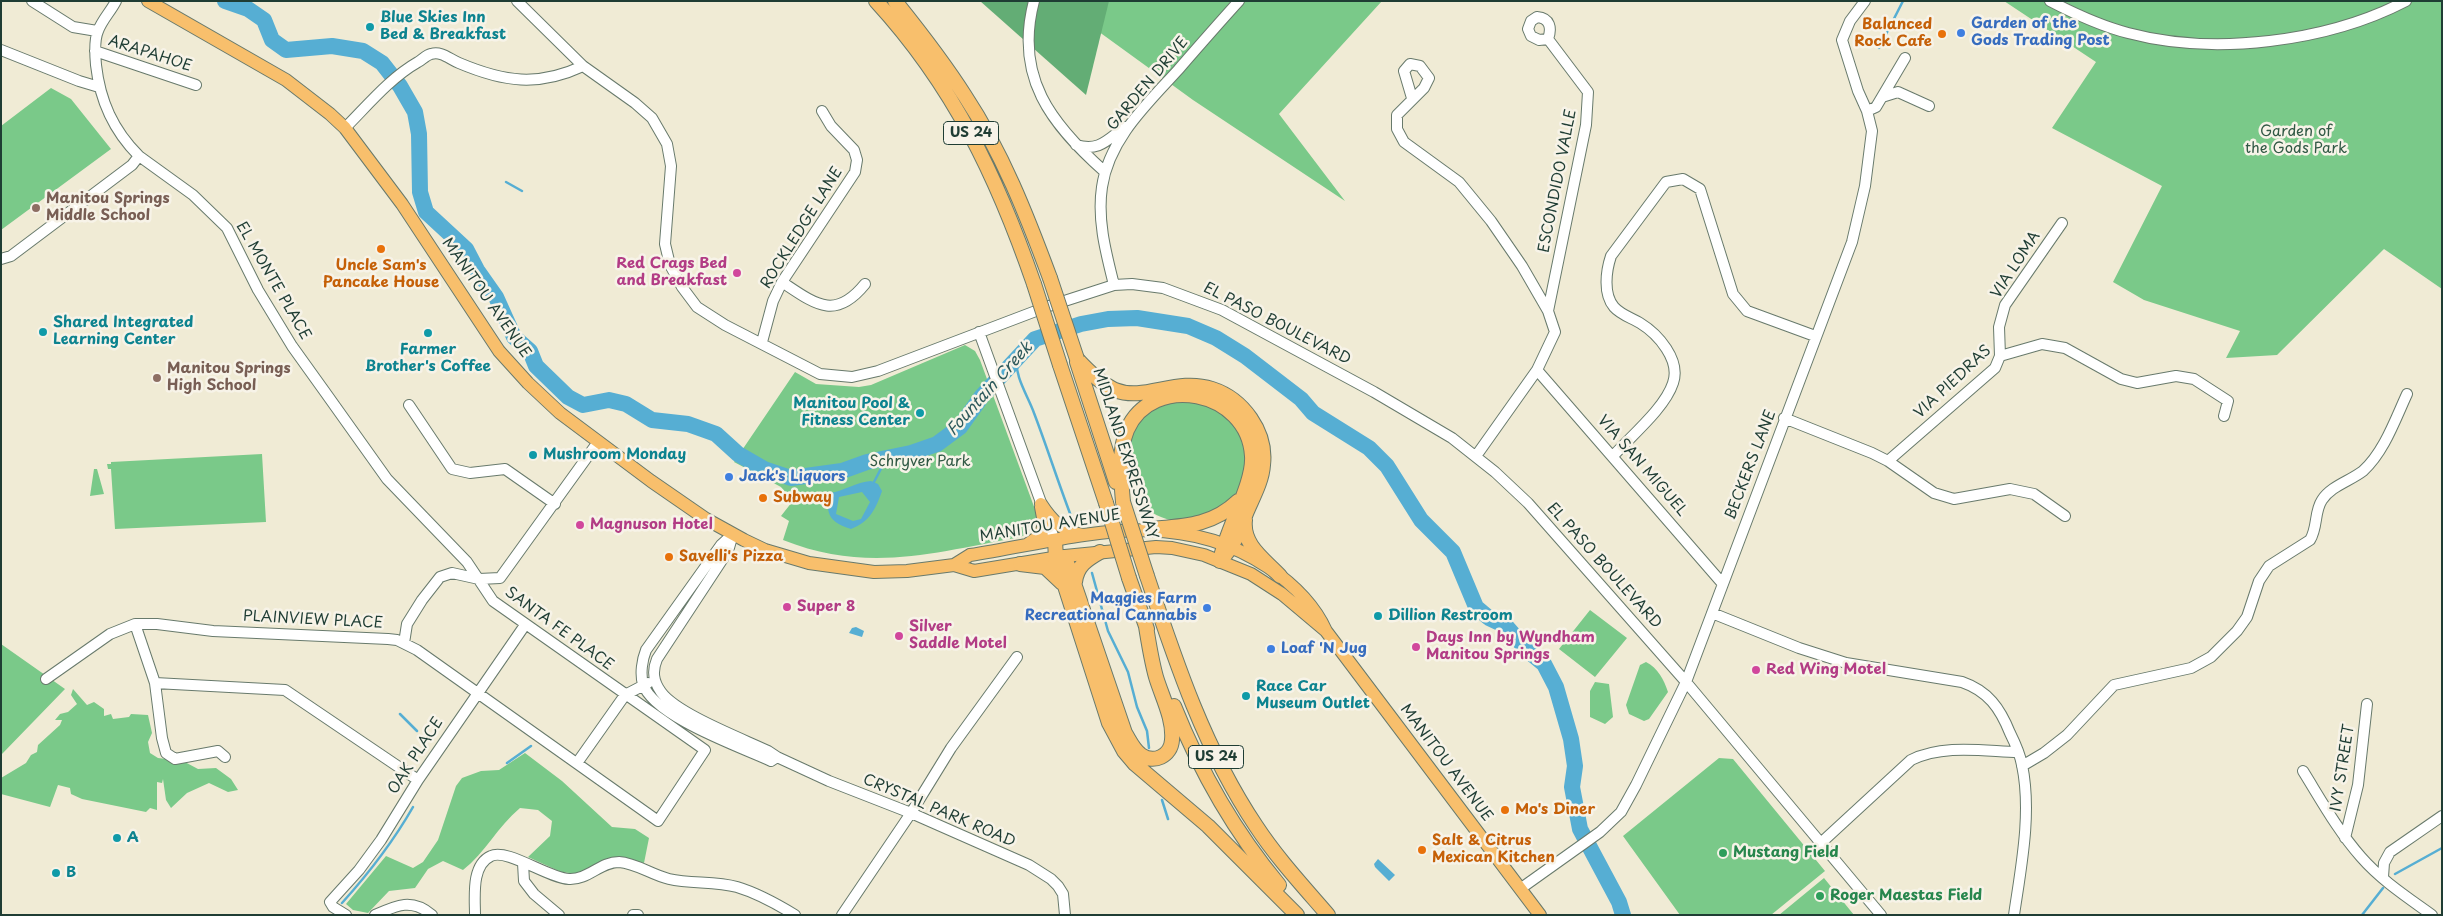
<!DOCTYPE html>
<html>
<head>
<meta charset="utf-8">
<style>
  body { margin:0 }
  #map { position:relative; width:2443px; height:916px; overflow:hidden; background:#f0ebd5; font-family:"Playpen Sans",sans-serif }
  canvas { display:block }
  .frame { position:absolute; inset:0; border:2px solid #1f3d34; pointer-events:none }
</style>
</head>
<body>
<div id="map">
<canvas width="2443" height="916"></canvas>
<div class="frame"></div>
</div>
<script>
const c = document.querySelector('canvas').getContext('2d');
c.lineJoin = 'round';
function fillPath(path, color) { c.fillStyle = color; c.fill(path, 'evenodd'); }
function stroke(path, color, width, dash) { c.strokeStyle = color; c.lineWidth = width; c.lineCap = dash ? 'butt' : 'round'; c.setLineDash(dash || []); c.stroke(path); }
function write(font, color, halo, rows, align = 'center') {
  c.font = font + ' "Playpen Sans",sans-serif'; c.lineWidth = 5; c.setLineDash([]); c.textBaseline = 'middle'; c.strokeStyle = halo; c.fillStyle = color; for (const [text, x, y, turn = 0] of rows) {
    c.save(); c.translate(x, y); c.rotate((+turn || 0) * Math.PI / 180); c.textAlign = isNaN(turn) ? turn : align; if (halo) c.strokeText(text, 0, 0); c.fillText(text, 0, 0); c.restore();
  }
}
const green = new Path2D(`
  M1063 1H1382L1279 114 1345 201 1193 100 1062 5Z
  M2004 1H2442V289L2384 249 2277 355 2226 358 2240 331 2144 300 2113 282 2162 186 2052 128 2096 62Z
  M51 88 71 99 111 149 1 230V126Z
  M965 345 975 351 980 360 1036 512C1037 524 1031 531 1021 537 935 552 869 574 783 540L789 521 781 516 792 502 781 487 734 462 795 372 816 384 859 387 871 385Z
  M1124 461a61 61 0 1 1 122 0a61 61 0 1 1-122 0Z
  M262 454 266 522 115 529 111 469H108L107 464H111V462Z
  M94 469H97L104 494 90 496Z
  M1590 610 1627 638 1595 677 1559 649Z
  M1 644 65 689 1 755Z
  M1646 662C1658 668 1664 680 1668 692L1649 719 1644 721 1629 714 1626 705 1640 665Z
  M1595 682 1609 684 1613 717 1605 724 1590 717V691Z
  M73 689 87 705 94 702 104 709V716L111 714 113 719 129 717 131 714 148 715 152 733 148 742 150 753 158 758 183 761 198 769 216 768 231 779 238 790 228 792 209 783 187 793 171 808 166 800 163 779 162 783 157 782V810L150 808 146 812 82 799 71 794 70 788 58 785 50 807 1 794V778L26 763 31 755 37 752 38 745 60 725 62 720H55L60 714 68 712 77 704 71 695Z
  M525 753 562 781 612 827 635 829 649 838 644 863 625 858 578 874 561 872 528 857 550 836 552 821 538 810 520 808C498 826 485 853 463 870L443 861 428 869 415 888 389 891 368 913 353 910 346 904 386 856 413 868 423 862 438 840 456 786 462 778 481 771 499 770Z
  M1719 758 1733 759 1825 871 1771 915H1680L1623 836Z
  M1824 878 1854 915H1779Z`);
const forest = new Path2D(`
  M980 1H1109L1086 95Z`);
const water = new Path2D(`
  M871 481 878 484 882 491C876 508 870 522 851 529 831 523 824 514 830 493 844 491 856 482 871 481ZM862 492 870 502 861 519 853 521 836 514 839 497Z
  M856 627 864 631 862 637 849 633 852 628Z
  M1378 859 1395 875 1389 881 1375 867 1374 864Z`);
const stream = new Path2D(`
  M1879 48 1903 1
  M506 182 522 191
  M1017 358C1014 376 1028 396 1034 413 1047 447 1058 482 1071 516
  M874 482 886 459
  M1092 573 1108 631 1128 672 1137 707 1147 731 1149 748
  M400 714 417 731
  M507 763 531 746
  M1162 800 1168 819
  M2395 874 2442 848
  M342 903C369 873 393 842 413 807
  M2362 915 2383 888`);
const river = new Path2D(`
  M225 1 248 9 264 20 272 40 286 50 332 46 363 51 382 63 400 86 415 112 419 134 420 192 426 212 466 249 477 270 496 297 514 337 530 351 536 366 568 397 583 405 609 400 626 404 652 420 688 424 716 434 738 454 764 469 791 478 842 471 867 462 911 453 937 444 960 427 982 396 1035 339 1081 324 1108 319 1137 318 1188 326 1216 338 1245 356 1301 399 1313 413 1369 448 1387 466 1421 520 1453 552 1476 607 1489 618 1506 626 1527 650 1544 664 1556 687 1571 739 1575 766 1572 787 1580 829 1619 902 1623 915`);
const minor = new Path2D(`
  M32 1 73 27 97 31
  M517 1 583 66 635 103 652 118 667 144 671 166 665 244 670 265 682 287 697 307 725 325 820 374 852 377 878 371 1049 306 1114 285 1132 284 1163 288 1222 310 1374 392 1452 438 1495 472 1528 503 1686 682 1881 915
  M1034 1C1014 77 1051 124 1105 172
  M2050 1C2075 14 2101 26 2128 33 2214 56 2327 42 2406 1
  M1537 17C1550 18 1552 28 1548 39L1539 40 1531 36 1528 29 1531 21Z
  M1 50 79 81 99 87
  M95 51 196 85
  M1882 97 1898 92 1929 106
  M1412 98 1404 71 1410 64 1420 66 1429 78 1424 88 1397 115V129L1404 142 1459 182 1491 221 1522 266 1548 311 1555 332 1537 370 1476 456
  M1867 111 1876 107 1905 58
  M345 128C368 105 390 78 418 62 422 60 426 55 431 54 442 51 449 59 459 63 504 82 538 87 583 66
  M1076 145C1099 152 1107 140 1125 127
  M1 259 11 256 132 165 139 156C113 130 100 101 96 65 95 54 94 40 98 31 102 20 111 11 116 1
  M782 282C815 304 835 321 865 284
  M1114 285C1106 253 1097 220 1102 187 1109 139 1147 104 1178 70 1198 47 1218 24 1239 1
  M1548 311 1586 125 1588 92 1548 39
  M979 332 1055 541
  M762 342 773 301 782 282 855 172 857 160 854 150 831 126 822 111
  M2000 356 1999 327 2005 305 2062 223
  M1537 370 1722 583
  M409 405 452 469 470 473 505 469 555 504
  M1784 418 1872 453 1888 461 1934 493 1954 499 2010 489 2034 494 2065 516
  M1613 456C1631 436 1665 408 1673 383 1681 360 1658 334 1640 323 1632 318 1621 315 1614 307 1603 294 1606 271 1611 256L1666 182 1683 179 1700 189 1733 294 1747 311 1815 336
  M1888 461 1995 368 2000 356 2042 344 2065 348 2121 379 2137 383 2176 376 2194 379 2228 401 2224 416
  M733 534 728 551 657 659C652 671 653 681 661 692 677 714 743 739 768 751L777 757 829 781 911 813 1029 865 1051 879 1058 886 1063 894 1065 915
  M733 534 721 545 646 650C642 660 640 674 643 684 654 717 741 747 771 761L777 757
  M1712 613 1799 648 1846 663 1962 682C1988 691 2000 708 2010 733 2015 743 2020 754 2022 765 2032 813 2021 867 2014 915
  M135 624 155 683 162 738 166 753 175 759 218 751 225 757
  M404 643 407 624 422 600 440 577 452 573 479 579 500 578 598 442
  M46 679 110 634 135 624H157L213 631 388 639 397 640 417 650 658 821 705 750 493 601 467 562 387 479 325 392 292 346 258 290 227 228 193 195 139 156
  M155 683 285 690 418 780
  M577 763 625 695 648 683
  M2022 766 2044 753 2067 735 2114 685 2191 668 2211 657 2237 631 2247 617 2259 581 2269 566 2310 540C2318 527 2314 512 2322 500 2331 486 2350 481 2363 471 2384 452 2395 420 2407 394
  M2303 771C2321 800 2338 831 2361 857 2381 880 2407 897 2432 915
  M2345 838 2358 785 2367 704
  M1822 842 1911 760C1943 744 1983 751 2018 752
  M523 863 524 881 534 894 559 915
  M2383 877 2384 863 2390 852 2442 816
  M1520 889 1600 832 1621 812 1636 785 1686 682 1852 242 1865 186 1872 131 1867 111 1858 91 1842 40 1850 21 1865 1
  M346 915 333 907 330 902 359 870 381 840 418 780 525 625
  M375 915C397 905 412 898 432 915
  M475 915C475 897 471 865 491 856 507 848 548 878 569 879 588 880 600 862 619 862 636 863 652 875 669 879 691 884 715 881 737 887 757 893 777 904 795 915
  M633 915H638
  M842 915 911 813 951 748 1017 657`);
const major = new Path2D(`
  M148 1 286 80 330 114 345 128 402 204 499 351 528 383 560 413 651 481 706 519 744 540 765 550 809 563 874 572 907 571 954 565 974 571 1065 556 1156 547 1172 548 1204 555 1251 574 1282 594 1326 631
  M1041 504C1052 521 1062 531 1083 535
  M1028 544 1041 535 1044 523 1041 507
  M954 565 970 555C1073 539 1173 503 1268 567 1293 584 1314 604 1326 631L1540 915`);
const highway = new Path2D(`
  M876 1C954 86 997 177 1034 284
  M895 1C920 32 944 63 965 96 1002 152 1027 216 1050 278
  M1077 359C1088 371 1100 383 1115 390 1145 402 1176 377 1212 389 1243 399 1267 432 1263 465 1262 481 1253 497 1247 511 1239 531 1235 545 1220 561
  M1077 362 1116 482
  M1060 365 1106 503
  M1123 502C1121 478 1118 452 1127 430 1152 372 1248 390 1252 456 1254 484 1226 529 1220 561
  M1245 520C1242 545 1264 559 1280 576
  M1150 529C1184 526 1212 526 1238 501
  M1055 541 1056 558 1109 723 1124 751 1135 764 1208 826 1297 915
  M1065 557 1125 733C1130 741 1133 749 1141 755 1154 764 1171 756 1172 740 1174 719 1162 697 1156 677 1151 659 1148 639 1145 620
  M1020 564 1045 567 1062 583
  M1147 576C1176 663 1205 750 1256 826 1277 858 1303 886 1328 915
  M1129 578 1147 629
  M1075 582C1077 566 1086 560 1100 552
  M1174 706C1200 771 1234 831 1279 885`);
const highwayBridge = new Path2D(`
  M1050 278 1077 359
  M1034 284 1060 365
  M1123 502 1147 576
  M1106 503 1129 578`);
const markers = [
  [370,27,5,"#0f9aa8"],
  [1961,33,5,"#3f7fe0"],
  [1942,34,5,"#e8710a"],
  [36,208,5,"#8d6e63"],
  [381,249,5,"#e8710a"],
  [737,273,5,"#d1479c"],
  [43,332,5,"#0f9aa8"],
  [428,333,5,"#0f9aa8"],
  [157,378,5,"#8d6e63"],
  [920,413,5,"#0f9aa8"],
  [533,455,5,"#0f9aa8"],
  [729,477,5,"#3f7fe0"],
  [763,498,5,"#e8710a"],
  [580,525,5,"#d1479c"],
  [669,557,5,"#e8710a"],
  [787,607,5,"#d1479c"],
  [1207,608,5,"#3f7fe0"],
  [1378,616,5,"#0f9aa8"],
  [899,636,5,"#d1479c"],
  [1416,647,5,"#d1479c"],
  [1271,649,5,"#3f7fe0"],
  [1756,670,5,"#d1479c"],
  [1246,696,5,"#0f9aa8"],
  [1505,810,5,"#e8710a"],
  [117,838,5,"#0f9aa8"],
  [1422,850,5,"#e8710a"],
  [1723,853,5,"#2e9e5b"],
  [56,873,5,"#0f9aa8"],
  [1820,896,5,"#2e9e5b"]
];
const shields = [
  [971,133,55],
  [1216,757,55]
];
const shieldNames = [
  ["US 24",971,133],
  ["US 24",1216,757]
];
const cultureNames = [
  ["Blue Skies Inn",380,18],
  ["Bed & Breakfast",380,35],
  ["Shared Integrated",53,323],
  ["Learning Center",53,340],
  ["Farmer",428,350,"center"],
  ["Brother's Coffee",428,367,"center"],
  ["Manitou Pool &",910,404,"right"],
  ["Fitness Center",910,421,"right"],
  ["Mushroom Monday",543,455],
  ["Dillion Restroom",1388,616],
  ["Race Car",1256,687],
  ["Museum Outlet",1256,704],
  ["A",127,838],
  ["B",66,873]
];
const shopNames = [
  ["Garden of the",1971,24],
  ["Gods Trading Post",1971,41],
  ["Jack's Liquors",739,477],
  ["Maggies Farm",1197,599,"right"],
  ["Recreational Cannabis",1197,616,"right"],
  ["Loaf 'N Jug",1281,649]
];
const foodNames = [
  ["Balanced",1932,25,"right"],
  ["Rock Cafe",1932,42,"right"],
  ["Uncle Sam's",381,266,"center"],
  ["Pancake House",381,283,"center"],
  ["Subway",773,498],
  ["Savelli's Pizza",679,557],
  ["Mo's Diner",1515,810],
  ["Salt & Citrus",1432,841],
  ["Mexican Kitchen",1432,858]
];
const streetNames = [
  ["ARAPAHOE",150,54,18],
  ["GARDEN DRIVE",1148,84,-50],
  ["ESCONDIDO VALLE",1558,181,-79],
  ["ROCKLEDGE LANE",802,228,-58],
  ["VIA LOMA",2016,265,-57],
  ["EL MONTE PLACE",273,281,60],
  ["MANITOU AVENUE",486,298,55],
  ["EL PASO BOULEVARD",1277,324,27],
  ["VIA PIEDRAS",1953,382,-43],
  ["MIDLAND EXPRESSWAY",1125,454,72],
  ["BECKERS LANE",1751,465,-69],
  ["VIA SAN MIGUEL",1642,466,49],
  ["MANITOU AVENUE",1050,526,-9],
  ["EL PASO BOULEVARD",1604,566,48],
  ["PLAINVIEW PLACE",313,620,3],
  ["SANTA FE PLACE",559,629,36],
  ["OAK PLACE",416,756,-57],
  ["MANITOU AVENUE",1446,763,53],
  ["IVY STREET",2343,768,-81],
  ["CRYSTAL PARK ROAD",939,811,23]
];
const parkNames = [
  ["Garden of",2296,132],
  ["the Gods Park",2296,149],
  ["Schryver Park",920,462]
];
const educationNames = [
  ["Manitou Springs",46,199],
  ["Middle School",46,216],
  ["Manitou Springs",167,369],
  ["High School",167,386]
];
const hotelNames = [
  ["Red Crags Bed",727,264,"right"],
  ["and Breakfast",727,281,"right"],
  ["Magnuson Hotel",590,525],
  ["Super 8",797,607],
  ["Silver",909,627],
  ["Saddle Motel",909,644],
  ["Days Inn by Wyndham",1426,638],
  ["Manitou Springs",1426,655],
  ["Red Wing Motel",1766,670]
];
const leisureNames = [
  ["Mustang Field",1733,853],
  ["Roger Maestas Field",1830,896]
];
const waterNames = [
  ["Fountain Creek",990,389,-48]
];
fillPath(green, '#7ac989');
fillPath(forest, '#63ad75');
fillPath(water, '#56aed3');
stroke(stream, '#56aed3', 2.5);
stroke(river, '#56aed3', 16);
stroke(minor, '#687a6c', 12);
stroke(major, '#687a6c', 14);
stroke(highway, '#687a6c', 16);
stroke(minor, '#fff', 10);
stroke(major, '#f8bf6c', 12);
stroke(highway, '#f8bf6c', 14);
stroke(highwayBridge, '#687a6c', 16, []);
stroke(highwayBridge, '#f8bf6c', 14);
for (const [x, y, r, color] of markers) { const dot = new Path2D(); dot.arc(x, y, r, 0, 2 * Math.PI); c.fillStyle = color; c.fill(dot); stroke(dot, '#f7f3e8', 2); }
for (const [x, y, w] of shields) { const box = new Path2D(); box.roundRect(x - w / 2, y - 11.5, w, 23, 4); c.fillStyle = '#f7f3e8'; c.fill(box); stroke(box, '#1f3d34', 1); }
write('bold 14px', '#1f3d34', null, shieldNames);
write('bold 15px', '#0d838f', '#f7f3e8', cultureNames, 'left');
write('bold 15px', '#366cbe', '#f7f3e8', shopNames, 'left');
write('bold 15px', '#c56008', '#f7f3e8', foodNames, 'left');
write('15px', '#1f3d34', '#f7f3e8', streetNames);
write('15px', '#315945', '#f7f3e8', parkNames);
write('bold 15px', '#785e54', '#f7f3e8', educationNames, 'left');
write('bold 15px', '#b23c85', '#f7f3e8', hotelNames, 'left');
write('bold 15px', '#27864d', '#f7f3e8', leisureNames, 'left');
write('italic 16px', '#2d595c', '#f7f3e8', waterNames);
</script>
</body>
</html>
